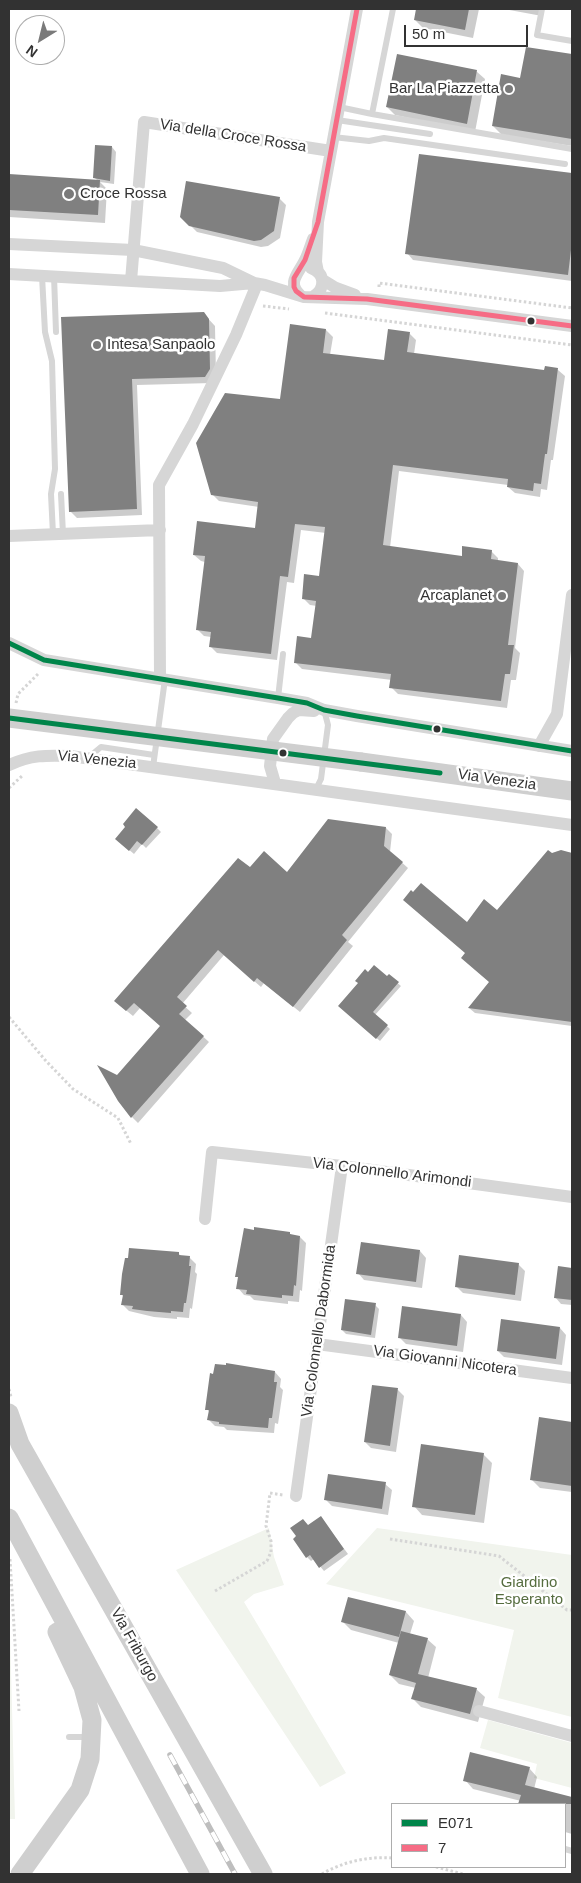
<!DOCTYPE html>
<html>
<head>
<meta charset="utf-8">
<style>
  body { margin:0 }
  #map { position:relative; width:581px; height:1883px; overflow:hidden; background:#fff; font-family:Arial,sans-serif }
  canvas { display:block }
  .frame { position:absolute; inset:0; border:10px solid #323232; pointer-events:none }
  .legend { position:absolute; left:391px; top:1803px; width:175px; height:65px; box-sizing:border-box; background:#fff; border:1px solid #adadad; margin:0; padding:6px 9px; list-style:none; font-size:15px; color:#323232 }
  .legend li { display:flex; align-items:center; gap:10px; height:25px }
  .legend b { width:25px; border:1px solid #adadad }
  .north { position:absolute; left:15px; top:15px; width:50px; height:50px; box-sizing:border-box; background:#fff; border:1px solid #adadad; border-radius:50%; rotate:216deg; font-size:14px; font-weight:700; line-height:20px; text-align:center; color:#323232 }
  .north::after { content:''; display:block; margin:auto; width:18px; height:22px; background:#7a7a7a; clip-path:polygon(50% 0,100% 100%,50% 72%,0 100%) }
  .scale { position:absolute; left:404px; top:25px; width:124px; height:22px; box-sizing:border-box; border:2px solid #323232; border-top:0; padding-left:6px; font-size:15px; line-height:18px; white-space:nowrap; color:#323232; -webkit-text-stroke:4px #fff; paint-order:stroke }
</style>
</head>
<body>
<div id="map">
<canvas width="581" height="1883"></canvas>
<div class="frame"></div>
<ul class="legend">
<li><b style="height:6px;background:#00854a"></b>E071</li>
<li><b style="height:6px;background:#f66c85"></b>7</li>
</ul>
<div class="north">N</div>
<div class="scale">50 m</div>
</div>
<script>
const c = document.querySelector('canvas').getContext('2d');
c.lineJoin = 'round';
function fillPath(path, color) { c.fillStyle = color; c.fill(path, 'evenodd'); }
function stroke(path, color, width, dash) { c.strokeStyle = color; c.lineWidth = width; c.lineCap = dash ? 'butt' : 'round'; c.setLineDash(dash || []); c.stroke(path); }
function write(font, color, halo, rows, align = 'center') {
  c.font = font + ' Arial,sans-serif'; c.lineWidth = 5; c.setLineDash([]); c.textBaseline = 'middle'; c.strokeStyle = halo; c.fillStyle = color; for (const [text, x, y, turn = 0] of rows) {
    c.save(); c.translate(x, y); c.rotate((+turn || 0) * Math.PI / 180); c.textAlign = isNaN(turn) ? turn : align; if (halo) c.strokeText(text, 0, 0); c.fillText(text, 0, 0); c.restore();
  }
}
const green = new Path2D(`
  M269 1528 274 1557 284 1585 254 1594 244 1602 346 1773 320 1787 176 1570Z
  M377 1528 572 1555V1717L498 1698 514 1630 326 1584Z
  M9 1594 15 1819H9Z
  M488 1720 572 1743V1788L534 1778 537 1764 480 1748Z`);
const shadow = new Path2D(`
  M417 9H479L473 38 423 28 415 20Z
  M504 9H543L542 16Z
  M527 48 572 55V146L502 135 493 126 521 80Z
  M476 71 485 79 475 132 395 115 387 107Z
  M112 147 116 152 114 184 100 182 107 189 105 223 9 217V175L98 181 94 177Z
  M420 155 572 174V281L413 260 407 253Z
  M279 198 286 205 280 238 268 246 261 247 197 232 182 217Z
  M203 313 215 326 216 376 212 383 137 385 142 515 77 518 70 511 62 318Z
  M291 326 326 330 333 337 330 355 385 362 409 333 416 340 414 354 546 371V368L558 370 565 376 553 460H551L547 490 541 489 540 497 515 493 508 487V485L399 471 390 548 463 557 491 551 498 558V561L518 564 524 571 515 648 520 653 516 680H511L507 708 398 694 391 687 392 680 302 669 296 663 312 639 317 606 310 605 303 598 320 577 326 533 301 530 294 583 287 582 277 660 217 653 210 646 211 637 204 636 197 629 205 562 201 561 194 555 256 530 259 507 219 501 212 494 281 401Z
  M157 828 161 832 146 848 142 844 134 854 121 843Z
  M386 828 392 834 390 852 408 868 348 942 353 946 300 1012 264 983 261 987 224 955 182 1004 192 1013 185 1020 209 1042 138 1123 132 1117 118 1076 162 1027 140 1008 133 1016 122 1007 250 868 288 873Z
  M561 851 572 853V1026L475 1013 469 1008 491 983 466 954 467 924 497 911 552 854Z
  M368 973 387 978 389 976 401 986 375 1015 390 1029 380 1041 343 1009Z
  M289 1233 293 1236 300 1237 306 1243 302 1291 300 1290 299 1302 288 1301V1304L254 1300 250 1296 244 1295 238 1288 239 1278 237 1276Z
  M420 1251 426 1258 422 1288 364 1280 358 1273Z
  M178 1253 181 1256 189 1257 196 1264 195 1272 197 1274 192 1309 190 1308 189 1318 177 1317V1319L154 1317 129 1311 123 1305 124 1297 121 1294Z
  M518 1264 525 1271 521 1301 463 1293 456 1286Z
  M559 1267 572 1269V1305L561 1304 555 1297Z
  M375 1305 379 1309 375 1338 346 1334 342 1330Z
  M461 1315 467 1322 463 1352 406 1344 400 1338Z
  M560 1328 566 1335 562 1365 504 1357 498 1351Z
  M275 1372 281 1379 280 1387 283 1390 278 1424 275 1423 274 1433 227 1430 224 1427 215 1426 209 1420 210 1413 207 1409Z
  M373 1386 398 1390 404 1396 396 1452 371 1448 365 1442Z
  M540 1418 572 1423V1492L540 1488 531 1479Z
  M483 1454 492 1463 484 1523 422 1515 414 1506Z
  M385 1484 392 1490 388 1515 332 1506 326 1500Z
  M324 1522 348 1554 324 1571 314 1559 311 1561 307 1557 298 1537 309 1526Z
  M406 1612 414 1621 410 1634 427 1639 436 1647 428 1678 476 1689 485 1697 478 1722 421 1707 413 1699 416 1688 399 1684 390 1675 399 1643 351 1630 343 1622Z
  M529 1768 537 1777 534 1789 572 1798V1834L565 1832V1804H520L521 1801 473 1789 465 1780Z`);
const building = new Path2D(`
  M416 9H469L465 30 414 20Z
  M526 47 572 54V139L492 126 501 74 520 78Z
  M397 54 477 70 467 124 386 107Z
  M95 145 112 146 110 181 93 178Z
  M419 154 572 173V242L568 275 405 254Z
  M9 174 100 180 98 215 9 210Z
  M186 181 280 197 274 231 261 240 254 241 189 226 180 217Z
  M204 312 209 319 210 369 205 377 132 379 137 509 69 512 61 317Z
  M290 324 326 329 323 353 384 360 388 329 410 332 407 352 544 370 545 366 558 368 547 454H545L541 484 534 483 533 491 507 487 508 479 393 465 383 545 462 556V546L492 550 491 559 518 563 508 645H514L510 674H505L501 701 389 688 391 674 294 663 297 636 311 638 316 601 302 599 304 574 319 576 325 527 295 524 288 577 280 576 271 654 209 647 211 632 196 630 205 556 193 555 197 521 255 528 258 502 211 495 196 443 225 393 280 399Z
  M136 808 158 827 142 845 137 841 129 851 115 839 125 827 123 824Z
  M328 819 386 827 384 846 403 862 342 935 347 940 293 1007 257 978 254 982 218 950 177 997 187 1006 179 1014 204 1036 131 1118 118 1101 97 1065 117 1075 160 1026 134 1003 126 1011 114 1001 238 858 250 867 264 851 287 872Z
  M548 850 552 853 561 850 572 853V1022L468 1008 489 982 461 958 465 953 403 900 411 890 413 892 421 883 467 922 484 899 497 910Z
  M374 965 387 976 389 974 399 982 373 1012 388 1025 376 1039 338 1006 358 983 355 981 365 969 368 972Z
  M254 1227 290 1232V1234L300 1236 296 1286 294 1285 293 1296 282 1295V1298L246 1294 247 1290 236 1289 238 1277H235L244 1228 254 1230Z
  M361 1242 420 1250 416 1282 356 1274Z
  M129 1248 179 1252V1255L190 1256 189 1266H191L189 1283 186 1303H184L183 1312 171 1311V1313L147 1311 132 1309 133 1306 121 1305 123 1295H120L122 1274 125 1258H128Z
  M459 1255 519 1263 515 1295 455 1287Z
  M558 1266 572 1268V1300L554 1298Z
  M345 1299 376 1303 371 1335 341 1330Z
  M402 1306 461 1314 457 1346 398 1338Z
  M501 1319 560 1327 556 1359 497 1351Z
  M226 1363 275 1371 274 1382H277L272 1418H269L268 1428 219 1424V1422L207 1420 209 1410H205L210 1373 213 1374 215 1364 226 1365Z
  M372 1385 398 1388 390 1446 364 1442Z
  M539 1417 572 1422V1486L530 1480Z
  M421 1444 484 1453 475 1515 412 1507Z
  M328 1474 386 1482 382 1509 324 1500Z
  M321 1516 344 1549 319 1568 310 1555 306 1558 293 1539 296 1536 290 1528 303 1519 308 1525Z
  M348 1597 406 1611 399 1637 341 1622Z
  M401 1631 428 1638 418 1674 477 1688 470 1714 411 1699 416 1683 389 1675Z
  M470 1752 530 1767 525 1785 572 1797V1804H518L521 1795 463 1781Z`);
const path = new Path2D(`
  M379 287V283L572 308
  M263 306 289 309
  M325 313 572 345
  M16 703 18 694 39 673
  M9 788 22 776
  M9 1017 46 1061 73 1089 118 1118 131 1144
  M9 1389 11 1397
  M390 1539 499 1556 567 1610H572
  M10 1559 19 1711
  M215 1591 267 1561 271 1552V1541L266 1526 270 1493 283 1495
  M436 1867 463 1874
  M322 1874C342 1862 369 1856 392 1858`);
const lane = new Path2D(`
  M542 9 537 35 572 41
  M339 107 372 114 393 9
  M372 114 572 149
  M337 120 430 134
  M333 137 369 141 384 138 565 164
  M42 276 45 332 52 361 55 469 51 494 53 534
  M54 276 56 332
  M61 494 63 534
  M278 698 283 654
  M89 757 101 747 154 755
  M153 767 165 679
  M316 789 321 779 328 725 324 710
  M69 1737H90
  M565 1849 572 1851`);
const street = new Path2D(`
  M9 244 133 250 223 268 254 283
  M311 268C325 273 326 288 314 296
  M318 272 316 262 318 222 357 9
  M9 274 220 286 254 283 265 285 304 297 367 299 572 326
  M323 280 336 288 355 295
  M131 281 144 122 331 151
  M300 295C287 283 298 274 304 262 308 255 310 247 313 239
  M9 536 160 530
  M9 643 44 660 278 698 307 703 324 710 357 716 572 751
  M160 678 159 485 193 424 236 335 257 284
  M539 746 557 714 572 595
  M9 765C31 755 46 755 70 756L572 825
  M275 783 270 766 273 739 288 718 293 713 299 710 314 711
  M205 1219 212 1152 342 1166 572 1197
  M317 1344 572 1378
  M296 1496 342 1166
  M479 1711 572 1736`);
const secondary = new Path2D(`
  M361 762 572 791
  M9 1413 20 1444 263 1874
  M9 1518 200 1874
  M20 1874 80 1790 90 1759 92 1720 83 1687 57 1632`);
const rail = new Path2D(`
  M170 1755 235 1874`);
const secondaryBridge = new Path2D(`
  M9 718 361 762`);
const bus1 = new Path2D(`
  M9 643 44 660 278 698 307 703 324 710 357 716 572 751
  M9 718 440 773`);
const bus2 = new Path2D(`
  M357 9 318 222 305 260 294 278V287L296 291 304 297 367 299 572 326`);
const markers = [
  [509,89,5,"#7a7a7a"],
  [69,194,6,"#7a7a7a"],
  [531,321,4.5,"#323232"],
  [97,345,5,"#7a7a7a"],
  [502,596,5,"#7a7a7a"],
  [437,729,4.5,"#323232"],
  [283,753,4.5,"#323232"]
];
const poiNames = [
  ["Bar La Piazzetta",499,89],
  ["Croce Rossa",80,194,"left"],
  ["Intesa Sanpaolo",107,345,"left"],
  ["Arcaplanet",492,596]
];
const streetNames = [
  ["Via della Croce Rossa",233,136,9],
  ["Via Venezia",97,760,6],
  ["Via Venezia",497,780,8],
  ["Via Colonnello Arimondi",392,1173,7],
  ["Via Colonnello Dabormida",319,1331,-82],
  ["Via Giovanni Nicotera",445,1361,8],
  ["Via Friburgo",134,1645,61]
];
const parkNames = [
  ["Giardino",529,1583],
  ["Esperanto",529,1600]
];
fillPath(green, '#f1f4ed');
fillPath(shadow, '#0003');
fillPath(building, '#808080');
stroke(path, '#d5d5d5', 3, [2.5, 2.5]);
stroke(lane, '#d6d6d6', 6);
stroke(street, '#d6d6d6', 12);
stroke(secondary, '#cfcfcf', 19);
stroke(rail, '#bebebe', 5.5);
stroke(rail, '#fff', 4, [11]);
stroke(secondaryBridge, '#cfcfcf', 19);
stroke(bus1, '#00854a', 5);
stroke(bus2, '#f66c85', 5);
for (const [x, y, r, color] of markers) { const dot = new Path2D(); dot.arc(x, y, r, 0, 2 * Math.PI); c.fillStyle = color; c.fill(dot); stroke(dot, '#fff', 2); }
write('15px', '#323232', '#fff', poiNames, 'right');
write('15px', '#323232', '#fff', streetNames);
write('15px', '#566d3f', '#fff', parkNames);
</script>
</body>
</html>
